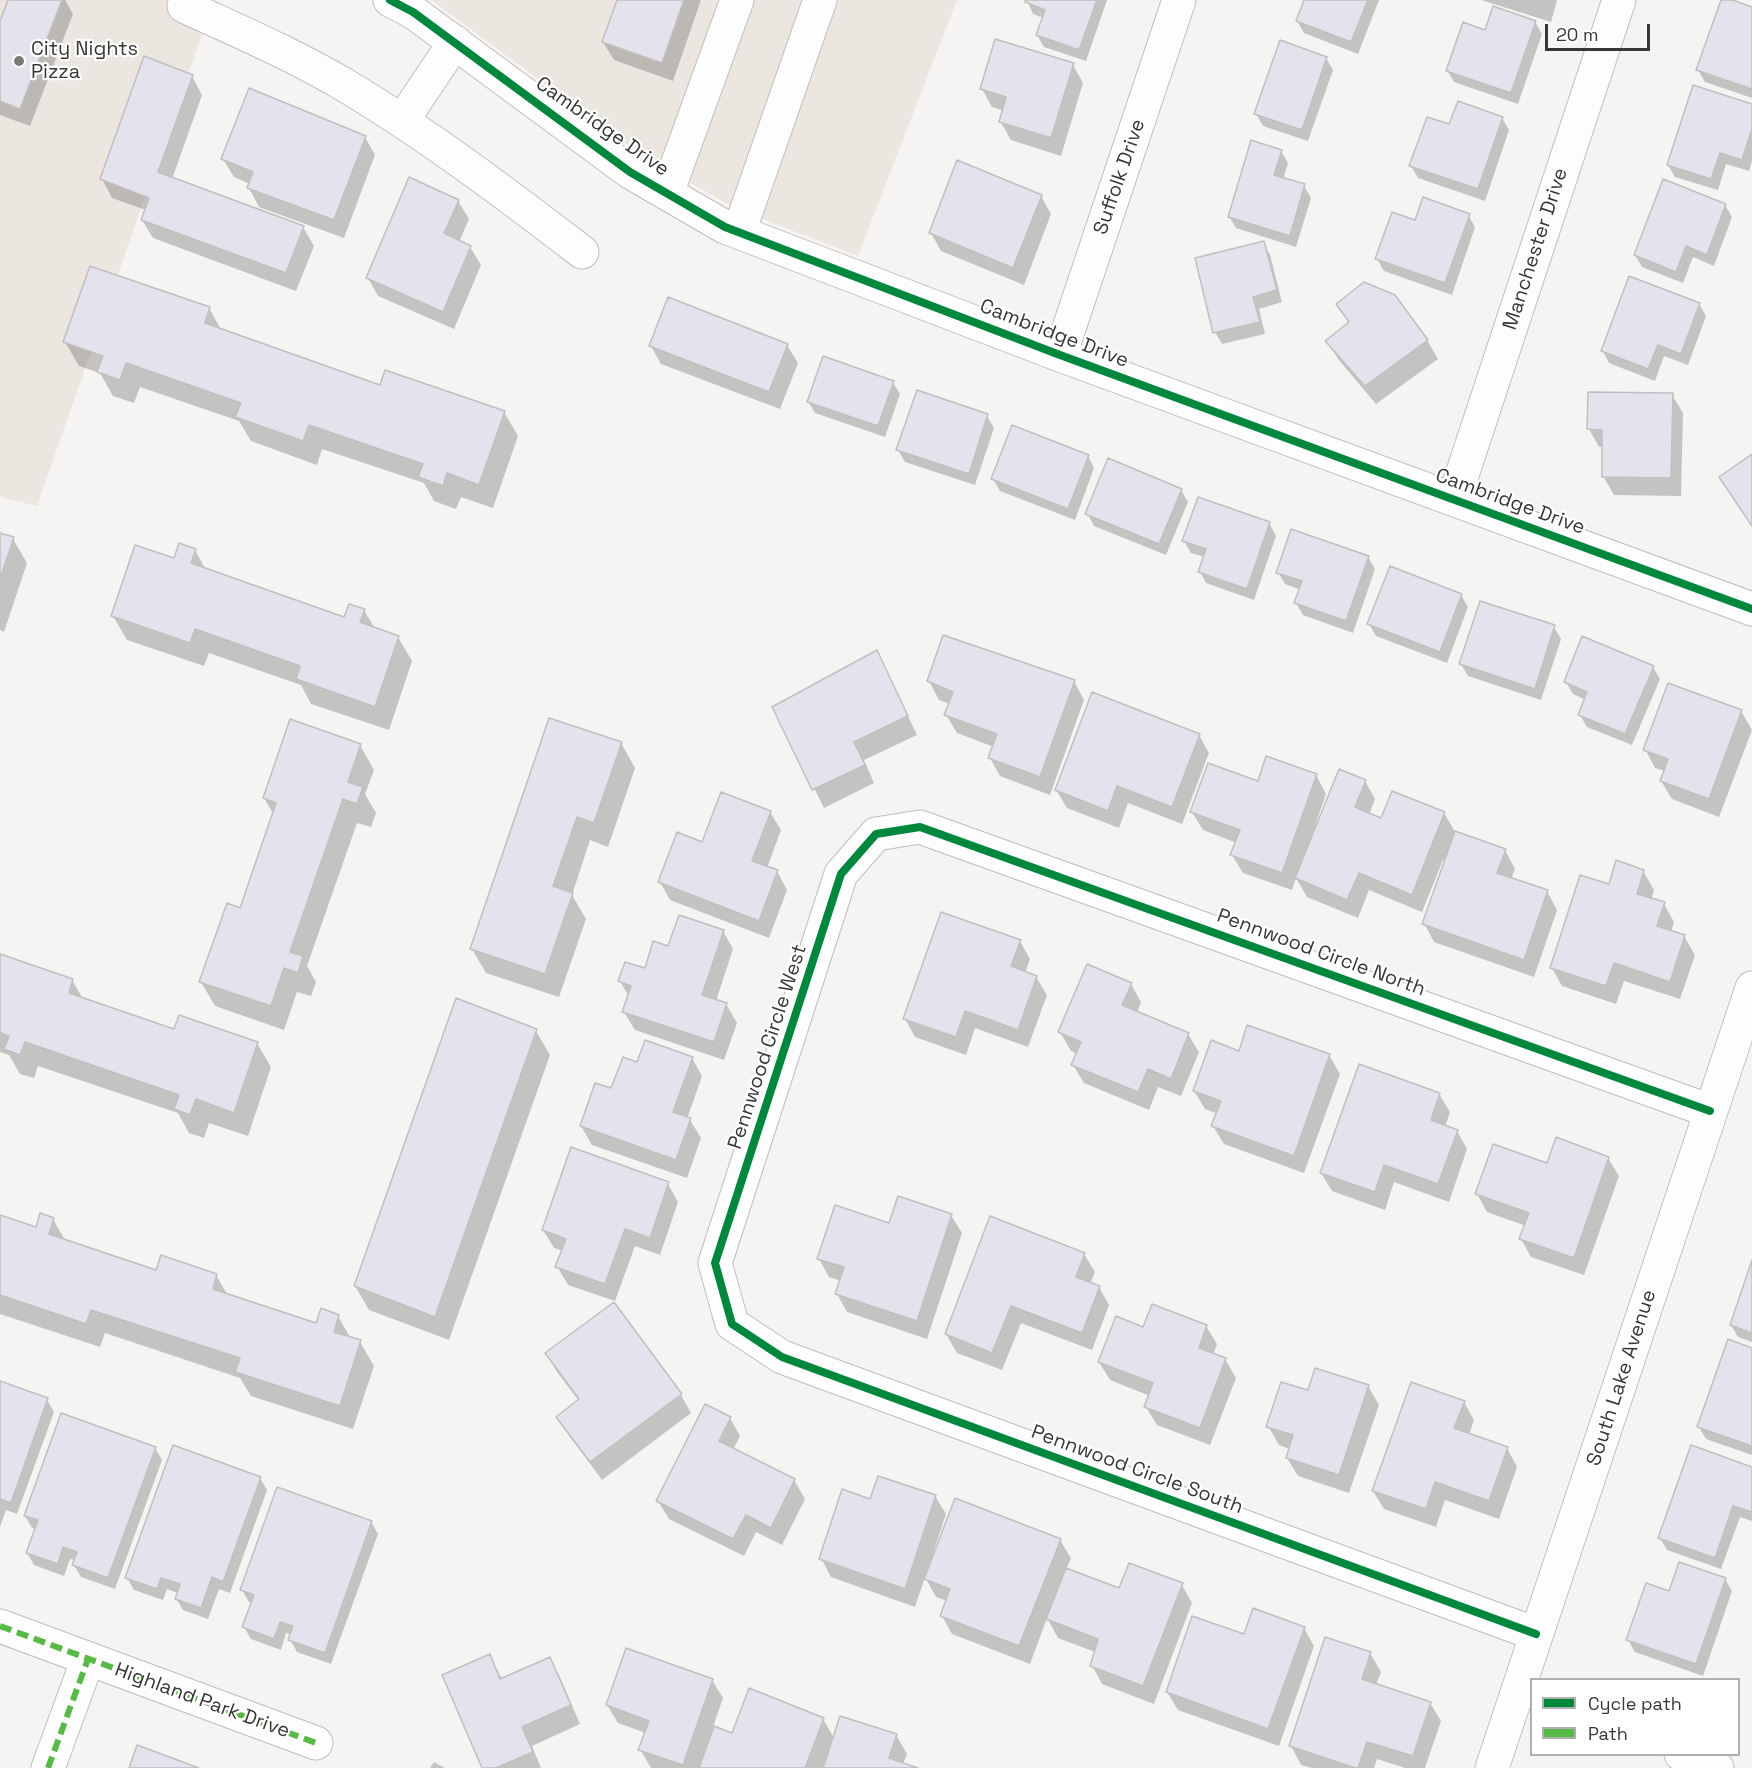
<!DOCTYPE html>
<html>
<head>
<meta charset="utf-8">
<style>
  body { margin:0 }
  #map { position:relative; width:1752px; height:1768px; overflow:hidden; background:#f6f4f2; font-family:"Space Grotesk",sans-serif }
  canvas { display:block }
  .legend { position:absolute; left:1530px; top:1678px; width:210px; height:78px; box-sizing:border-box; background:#fff; border:2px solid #afafaf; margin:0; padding:8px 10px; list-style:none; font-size:18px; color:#383736 }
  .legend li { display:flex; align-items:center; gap:12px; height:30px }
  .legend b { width:30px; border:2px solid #afafaf }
  .scale { position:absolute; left:1545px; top:24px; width:105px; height:27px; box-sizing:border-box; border:3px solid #383736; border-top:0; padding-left:8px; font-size:18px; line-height:21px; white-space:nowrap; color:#383736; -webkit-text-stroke:4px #fff; paint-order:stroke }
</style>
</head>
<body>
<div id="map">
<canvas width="1752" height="1768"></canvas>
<ul class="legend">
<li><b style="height:8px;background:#00873e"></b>Cycle path</li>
<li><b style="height:8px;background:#58b947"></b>Path</li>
</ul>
<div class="scale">20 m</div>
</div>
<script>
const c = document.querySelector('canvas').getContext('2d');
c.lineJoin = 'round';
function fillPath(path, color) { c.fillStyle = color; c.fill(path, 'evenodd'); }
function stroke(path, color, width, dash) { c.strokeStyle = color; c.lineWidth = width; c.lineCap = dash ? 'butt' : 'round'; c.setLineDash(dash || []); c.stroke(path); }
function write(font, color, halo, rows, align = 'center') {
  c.font = font + ' "Space Grotesk",sans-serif'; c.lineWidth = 4.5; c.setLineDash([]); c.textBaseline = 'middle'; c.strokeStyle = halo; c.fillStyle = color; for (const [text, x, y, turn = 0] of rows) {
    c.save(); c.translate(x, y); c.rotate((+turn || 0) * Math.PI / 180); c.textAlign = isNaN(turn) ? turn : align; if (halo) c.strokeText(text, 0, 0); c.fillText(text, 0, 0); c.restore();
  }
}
const built = new Path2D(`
  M0 0H214L37 506 0 497Z
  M431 0H957L858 256 734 208 640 154Z`);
const shadow = new Path2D(`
  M10 0H65L73 14 30 126 0 115V25Z
  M618 0H701L673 81 614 60 603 42Z
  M1027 0H1107L1086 61 1044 47 1037 35 1044 18 1033 14Z
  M1305 0H1379L1358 54 1304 33 1297 21Z
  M1481 0H1557L1551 22Z
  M1723 0H1729L1752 8V98L1705 82 1698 70Z
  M1535 22 1542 34 1518 104 1454 82 1447 70Z
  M1326 58 1333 70 1308 141 1263 126 1256 114Z
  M1073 65 1083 83 1061 156 1011 140 1000 121 1004 111 992 107 982 89Z
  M192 76 202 95 172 179 303 227 314 246 296 291 153 238 142 220 146 210 112 198 102 179Z
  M1752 106V161L1749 171 1726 164 1718 190 1675 177 1668 165Z
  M1502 118 1509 130 1485 201 1418 178 1411 166 1450 126Z
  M365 137 375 155 344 238 259 207 249 188 250 184 234 177 223 159Z
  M1281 151 1288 163 1283 179 1304 186 1311 198 1296 247 1236 228 1229 216Z
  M1041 196 1051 214 1024 285 941 251 931 233Z
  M458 201 469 219 459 242 470 247 481 265 454 329 378 296 368 278Z
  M1725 205 1732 217 1714 266 1693 257 1683 283 1642 267 1635 255Z
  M1468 215 1475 227 1452 295 1384 271 1377 259 1416 222Z
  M1263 243 1270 255 1282 302 1259 309 1265 334 1222 344 1215 332Z
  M1338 304 1427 340 1438 359 1376 404 1338 359 1327 341 1349 324Z
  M1699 304 1706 316 1688 365 1664 356 1655 381 1609 363 1603 351Z
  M209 308 222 331 381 387 504 412 518 436 493 508 461 497 456 509 434 501 424 483 322 449 317 465 251 441 239 421 140 387 134 403 113 396 100 373 79 366 65 342Z
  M787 345 798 363 780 409 661 364 651 346Z
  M893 382 900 394 885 437 815 413 808 401Z
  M1672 395 1683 413 1681 496 1614 495 1603 476 1604 447H1599L1589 429Z
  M987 416 994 428 975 485 905 462 898 450Z
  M1088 456 1094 468 1075 520 1000 491 993 479Z
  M1181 490 1188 502 1166 555 1094 526 1087 513Z
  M1269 523 1276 536 1254 600 1206 583 1200 571 1205 557 1191 553 1184 541Z
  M0 534 13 539 27 563 4 632 0 630Z
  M195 550 206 570 345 619 364 610 375 629 398 637 412 661 389 730 311 704 301 685 209 653 204 666 127 640 113 616 175 560Z
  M1368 557 1375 569 1353 633 1303 615 1296 603 1301 590 1285 584 1278 572Z
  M1461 595 1468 607 1447 663 1376 636 1369 624Z
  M1554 627 1561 639 1541 700 1468 676 1461 664Z
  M1653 667 1660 679 1632 745 1587 727 1580 715 1586 700 1573 694 1566 682Z
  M886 670 917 735 864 760 874 783 824 808 774 707Z
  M929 681H1074L1084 700 1050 795 1000 776 990 758 994 747 957 733 946 715 950 704 939 700Z
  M1741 711 1752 730 1719 817 1672 799 1661 781 1665 771 1655 768 1645 749Z
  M1199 735 1209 753 1182 824 1128 803 1119 828 1067 808 1056 790Z
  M621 743 635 768 608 847 590 840 572 895 586 919 559 997 486 973 472 949Z
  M360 745 374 770 365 794 376 813 371 827 357 823 307 966 316 982 311 996 297 992 284 1030 215 1006 201 982 241 910 274 815 264 798Z
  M1316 775 1326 794 1315 826 1317 827 1365 781 1375 799 1369 815 1382 820 1444 813 1455 832 1505 850 1515 869 1511 879 1547 891 1557 910 1534 977 1434 942 1424 923 1446 861 1443 860 1422 912 1369 890 1358 918 1307 897 1296 878 1292 890 1243 873 1232 855 1237 843 1203 830 1192 812 1259 783Z
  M770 812 781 830 767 868 777 871 787 890 769 938 670 900 660 882 703 844Z
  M1643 871 1654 890 1651 900 1664 904 1674 922 1671 932 1684 936 1695 955 1680 999 1624 981 1616 1004 1562 986 1552 968 1610 886Z
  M723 931 733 949 716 1001 726 1004 737 1023 724 1060 635 1030 624 1012 629 997 620 981 646 970 669 948Z
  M1020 941 1030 959 1025 973 1036 977 1047 995 1028 1047 975 1028 966 1055 915 1037 905 1019Z
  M0 956 72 980 83 999 175 1031 257 1043 271 1067 248 1136 209 1123 204 1138 189 1133 178 1113 38 1066 34 1078 20 1074 9 1055 0 1052Z
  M1131 984 1141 1002 1137 1013 1188 1034 1199 1052 1181 1096 1158 1087 1149 1110 1084 1083 1073 1065 1078 1054 1071 1051 1060 1032Z
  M536 1031 550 1055 449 1340 369 1310 355 1286Z
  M1239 1052 1329 1055 1340 1074 1304 1173 1224 1144 1213 1126 1218 1114 1205 1109 1194 1091Z
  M692 1058 702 1076 687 1119 690 1120 701 1138 687 1178 592 1145 581 1126 638 1064Z
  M1439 1094 1450 1112 1445 1127 1457 1131 1467 1149 1449 1202 1394 1182 1385 1210 1332 1191 1321 1173Z
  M1608 1158 1619 1176 1584 1275 1531 1257 1521 1239 1526 1226 1487 1212 1477 1194 1548 1165Z
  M668 1184 678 1202 660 1255 635 1246 615 1301 568 1285 557 1266 563 1251 554 1248 543 1230Z
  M951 1215 962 1233 927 1339 847 1312 837 1294 841 1281 829 1277 819 1259 890 1225Z
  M0 1217 37 1229 53 1219 66 1242 157 1272 216 1275 228 1296 317 1325 338 1316 351 1339 360 1342 374 1366 353 1429 251 1396 240 1378 105 1333 100 1347 0 1314Z
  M1084 1254 1095 1272 1090 1284 1099 1287 1109 1305 1092 1350 1021 1323 1002 1370 957 1353 946 1334Z
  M1752 1265V1342L1738 1337 1731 1325Z
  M1206 1326 1217 1344 1213 1355 1225 1359 1236 1378 1210 1445 1157 1425 1146 1407 1150 1396 1110 1380 1099 1362 1144 1329Z
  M1752 1349V1455L1706 1439 1699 1427Z
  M547 1354 681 1395 691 1413 602 1480 569 1435 558 1417 579 1401 557 1372Z
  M0 1382 47 1400 54 1412 17 1514 6 1510 0 1527Z
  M1368 1386 1379 1405 1349 1493 1298 1476 1287 1458 1290 1449 1279 1445 1268 1426 1309 1392Z
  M1464 1402 1474 1420 1469 1435 1507 1448 1517 1467 1499 1519 1445 1500 1436 1527 1384 1509 1373 1491Z
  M730 1418 740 1436 733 1450 794 1480 805 1499 782 1545 756 1532 744 1556 669 1519 658 1501Z
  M155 1448 162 1460 115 1589 81 1577 74 1565 75 1560 70 1559 64 1576 34 1565 27 1553 36 1529 32 1528 25 1516Z
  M1752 1468V1521L1740 1517 1721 1569 1667 1550 1660 1538Z
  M260 1478 267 1490 230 1593 219 1589 208 1619 183 1610 176 1598 178 1593 167 1589 163 1600 134 1590 127 1578Z
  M935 1496 946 1514 934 1550 1060 1540 1071 1558 1066 1570 1120 1590 1182 1585 1192 1603 1154 1704 1102 1684 1092 1665 1095 1652 1058 1638 1047 1618 1030 1664 952 1634 942 1616 947 1601 936 1597 925 1577 915 1607 831 1577 821 1558 871 1501Z
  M371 1522 378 1534 331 1664 297 1652 290 1639 292 1635 286 1633 281 1650 251 1639 244 1627 252 1603 249 1602 242 1590Z
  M1725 1579 1732 1591 1703 1676 1635 1652 1628 1640 1670 1593Z
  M1304 1628 1314 1646 1279 1746 1178 1710 1167 1692 1245 1636Z
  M1370 1653 1381 1672 1376 1685 1430 1703 1441 1721 1425 1768H1405L1377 1759 1374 1768H1312L1301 1765 1291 1746Z
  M490 1656 502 1679 550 1659 560 1677 580 1724 532 1746 541 1768H483Z
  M712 1680 723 1698 713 1727 733 1735 823 1719 834 1738 896 1735 907 1754 903 1764 915 1768H651L640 1749 646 1733 618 1723 607 1705Z
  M434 1762 445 1768H430Z`);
const building = new Path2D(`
  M8 0H62L20 109 0 101V21Z
  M617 0H684L662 63 602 42Z
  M1025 0H1097L1079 50 1036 35 1045 10 1025 2Z
  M1304 0H1368L1351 42 1296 21Z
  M1721 0H1733L1752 7V89L1696 70Z
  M1493 6 1536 21 1511 93 1446 71 1463 22 1485 30Z
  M995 39 1074 63 1051 138 999 122 1006 97 980 89Z
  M1280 40 1327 57 1302 130 1254 114Z
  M144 56 193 75 158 172 304 226 286 273 141 220 149 198 100 179Z
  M1693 85 1752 104V129L1742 160 1720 153 1711 179 1667 165Z
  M249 88 366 136 334 220 247 188 253 172 221 159Z
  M1458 101 1503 117 1478 189 1409 166 1427 117 1449 124Z
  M1251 140 1282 150 1274 175 1305 184 1290 236 1228 217Z
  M957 160 1042 195 1013 268 929 233Z
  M409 177 459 200 444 233 471 246 443 312 366 278Z
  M1663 179 1726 204 1707 255 1686 246 1676 272 1634 255Z
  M1423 197 1470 214 1445 283 1375 259 1392 212 1415 220Z
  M1264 241 1277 290 1253 297 1260 322 1213 333 1195 258Z
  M90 266 210 307 205 323 380 385 385 370 505 411 479 485 447 473 443 486 418 477 423 464 309 425 303 441 235 417 241 403 126 363 120 380 97 372 103 356 63 342Z
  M1629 276 1700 303 1681 354 1658 345 1648 369 1601 351Z
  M1364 282 1395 295 1428 340 1365 386 1325 341 1349 322 1336 304Z
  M668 297 788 344 769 392 649 346Z
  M823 356 894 381 878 426 807 402Z
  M917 390 988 414 969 474 896 450Z
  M1588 392 1673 393 1671 478 1602 477V430L1587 429Z
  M1012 425 1089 455 1068 509 991 479Z
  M1752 454V526L1719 477Z
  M1108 458 1182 489 1159 544 1085 514Z
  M1198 497 1270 522 1247 589 1198 572 1206 549 1182 541Z
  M1291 529 1369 556 1346 621 1294 603 1302 581 1276 573Z
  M0 533 14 537 0 579Z
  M179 543 196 549 191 563 344 617 349 604 365 609 360 622 399 636 375 707 296 679 300 666 195 629 190 643 111 616 135 545 174 558Z
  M1390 566 1462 594 1440 652 1367 624Z
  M1480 601 1555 625 1535 689 1459 664Z
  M943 635 1075 680 1040 777 988 758 997 734 944 715 953 692 927 681Z
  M1582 636 1654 666 1625 734 1578 715 1587 692 1564 682Z
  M877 650 908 716 854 742 865 765 812 790 772 707Z
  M1668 683 1742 710 1709 799 1660 781 1668 759 1643 750Z
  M1092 692 1200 734 1172 807 1117 786 1108 811 1055 790Z
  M549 718 622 742 594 823 577 817 553 886 573 893 545 974 470 949Z
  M290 719 361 744 348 782 363 787 357 804 343 799 290 952 303 956 298 973 284 968 271 1006 199 982 227 903 240 908 276 803 263 798Z
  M1266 756 1317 774 1282 873 1230 855 1240 830 1190 812 1208 763 1258 781Z
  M1339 769 1366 780 1355 807 1381 818 1392 791 1445 812 1412 895 1359 873 1347 900 1295 878Z
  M721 792 771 811 752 861 778 870 759 921 658 882 677 832 702 842Z
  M1455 831 1506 849 1497 873 1548 890 1524 960 1422 924Z
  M1616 860 1644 870 1637 894 1665 902 1657 926 1685 935 1670 982 1614 963 1606 986 1550 968 1580 875 1609 884Z
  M941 912 1021 940 1011 966 1037 976 1018 1030 965 1011 956 1037 903 1019Z
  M679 915 724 930 702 995 727 1003 714 1042 622 1012 631 986 618 981 625 962 645 968 653 941 668 946Z
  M0 954 73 979 69 993 174 1029 179 1015 258 1042 234 1113 196 1099 190 1115 174 1109 179 1095 25 1042 20 1055 4 1049 9 1036 0 1033Z
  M1087 964 1132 983 1122 1005 1189 1033 1171 1079 1148 1069 1138 1092 1071 1065 1081 1042 1058 1032Z
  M456 998 537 1029 435 1317 354 1286Z
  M1247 1025 1330 1054 1294 1156 1211 1126 1221 1101 1193 1091 1211 1040 1239 1051Z
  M645 1040 693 1057 673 1112 691 1118 676 1160 580 1126 595 1083 611 1088 623 1057 637 1062Z
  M1359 1064 1440 1093 1431 1120 1458 1130 1438 1184 1384 1165 1375 1192 1320 1173Z
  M1556 1137 1609 1157 1574 1258 1519 1239 1529 1213 1475 1194 1493 1144 1547 1163Z
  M571 1147 669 1182 650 1238 625 1229 605 1284 555 1267 566 1239 542 1230Z
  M898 1196 952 1214 917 1321 835 1294 844 1267 817 1259 835 1205 889 1223Z
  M40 1213 54 1218 49 1234 156 1270 161 1255 217 1274 213 1289 316 1323 321 1308 339 1315 334 1332 361 1340 340 1406 235 1372 240 1358 91 1310 86 1324 0 1295V1215L36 1227Z
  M990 1216 1085 1253 1076 1277 1100 1286 1082 1333 1011 1306 992 1353 945 1334Z
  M1752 1260V1333L1730 1325Z
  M614 1302 682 1394 590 1462 556 1417 579 1399 545 1353Z
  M1152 1304 1207 1325 1199 1348 1226 1358 1200 1428 1144 1407 1153 1383 1098 1362 1116 1316 1143 1327Z
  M1728 1339 1752 1348V1446L1697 1427Z
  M1315 1368 1369 1385 1339 1475 1286 1458 1293 1435 1266 1427 1281 1382 1308 1390Z
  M0 1381 48 1398 11 1503 0 1499Z
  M1411 1382 1465 1401 1454 1428 1508 1447 1489 1501 1435 1482 1426 1509 1372 1491Z
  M705 1404 731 1417 719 1441 795 1479 771 1528 746 1515 733 1539 656 1501Z
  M61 1413 156 1447 108 1578 72 1565 77 1552 63 1547 58 1564 26 1553 38 1520 24 1516Z
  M173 1445 261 1477 223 1582 212 1577 201 1608 175 1599 180 1584 161 1578 157 1589 125 1578Z
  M1691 1445 1752 1467V1512L1733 1506 1715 1558 1658 1538Z
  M878 1476 936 1495 905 1589 819 1559 842 1489 870 1499Z
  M277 1487 372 1521 325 1653 288 1640 293 1626 280 1622 274 1639 242 1627 254 1595 240 1590Z
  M955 1498 1061 1539 1019 1646 940 1616 950 1589 924 1579Z
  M1679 1562 1726 1578 1696 1664 1626 1640 1646 1583 1669 1591Z
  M1129 1563 1183 1583 1143 1686 1090 1666 1098 1639 1046 1619 1066 1568 1119 1588Z
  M1253 1608 1305 1627 1268 1729 1166 1692 1192 1616 1244 1634Z
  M1325 1637 1371 1652 1362 1679 1431 1702 1413 1756 1367 1742 1358 1768H1355L1289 1746Z
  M626 1648 713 1679 683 1765 638 1750 649 1721 606 1705Z
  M490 1654 500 1679 550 1657 571 1705 522 1727 533 1752 496 1768H482L442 1675Z
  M749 1688 824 1718 805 1768H699L714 1726 732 1733Z
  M840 1716 897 1734 889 1758 918 1768H823Z
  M137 1745 199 1768H129Z`);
const minor = new Path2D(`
  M390 0 413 12 630 172 725 227 1060 355 1752 609
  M184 6C238 31 292 54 343 84 427 134 505 193 582 252
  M402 121 455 42
  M667 193 737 0
  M739 232 820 0
  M1060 355 1179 0
  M1454 499 1619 0
  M0 1626 316 1743
  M1536 1634 782 1357 732 1324 715 1263 841 874 876 834 920 827 1710 1111
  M1681 1754 1717 1768
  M48 1768 88 1659
  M1492 1768 1752 988`);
const quiet = new Path2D(`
  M0 1626 316 1743
  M48 1768 88 1659`);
const cycleway = new Path2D(`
  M390 0 413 12 630 172 725 227 1060 355 1752 609
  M1536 1634 782 1357 732 1324 715 1263 841 874 876 834 920 827 1710 1111`);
const markers = [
  [19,61,6,"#7a7978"]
];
const poiNames = [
  ["City Nights",31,50],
  ["Pizza",31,73]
];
const streetNames = [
  ["Cambridge Drive",602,127,35],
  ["Suffolk Drive",1120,177,-71],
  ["Manchester Drive",1536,249,-72],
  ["Cambridge Drive",1054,334,21],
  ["Cambridge Drive",1510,502,20],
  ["Pennwood Circle North",1321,953,20],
  ["Pennwood Circle West",768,1047,-72],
  ["South Lake Avenue",1622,1378,-72],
  ["Pennwood Circle South",1137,1470,20],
  ["Highland Park Drive",202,1701,20]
];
fillPath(built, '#ece6e1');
fillPath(shadow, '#0003');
fillPath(building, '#e4e2ec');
stroke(building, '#c0bfbf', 1.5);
stroke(minor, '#bfbebd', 35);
stroke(minor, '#fefdfd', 33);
stroke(quiet, '#58b947', 6, [12, 6]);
stroke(cycleway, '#00873e', 8);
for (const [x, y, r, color] of markers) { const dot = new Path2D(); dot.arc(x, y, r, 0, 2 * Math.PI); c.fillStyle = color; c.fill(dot); stroke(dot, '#fff', 2); }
write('20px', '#383736', '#fff', poiNames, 'left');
write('20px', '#383736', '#fff', streetNames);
</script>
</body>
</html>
